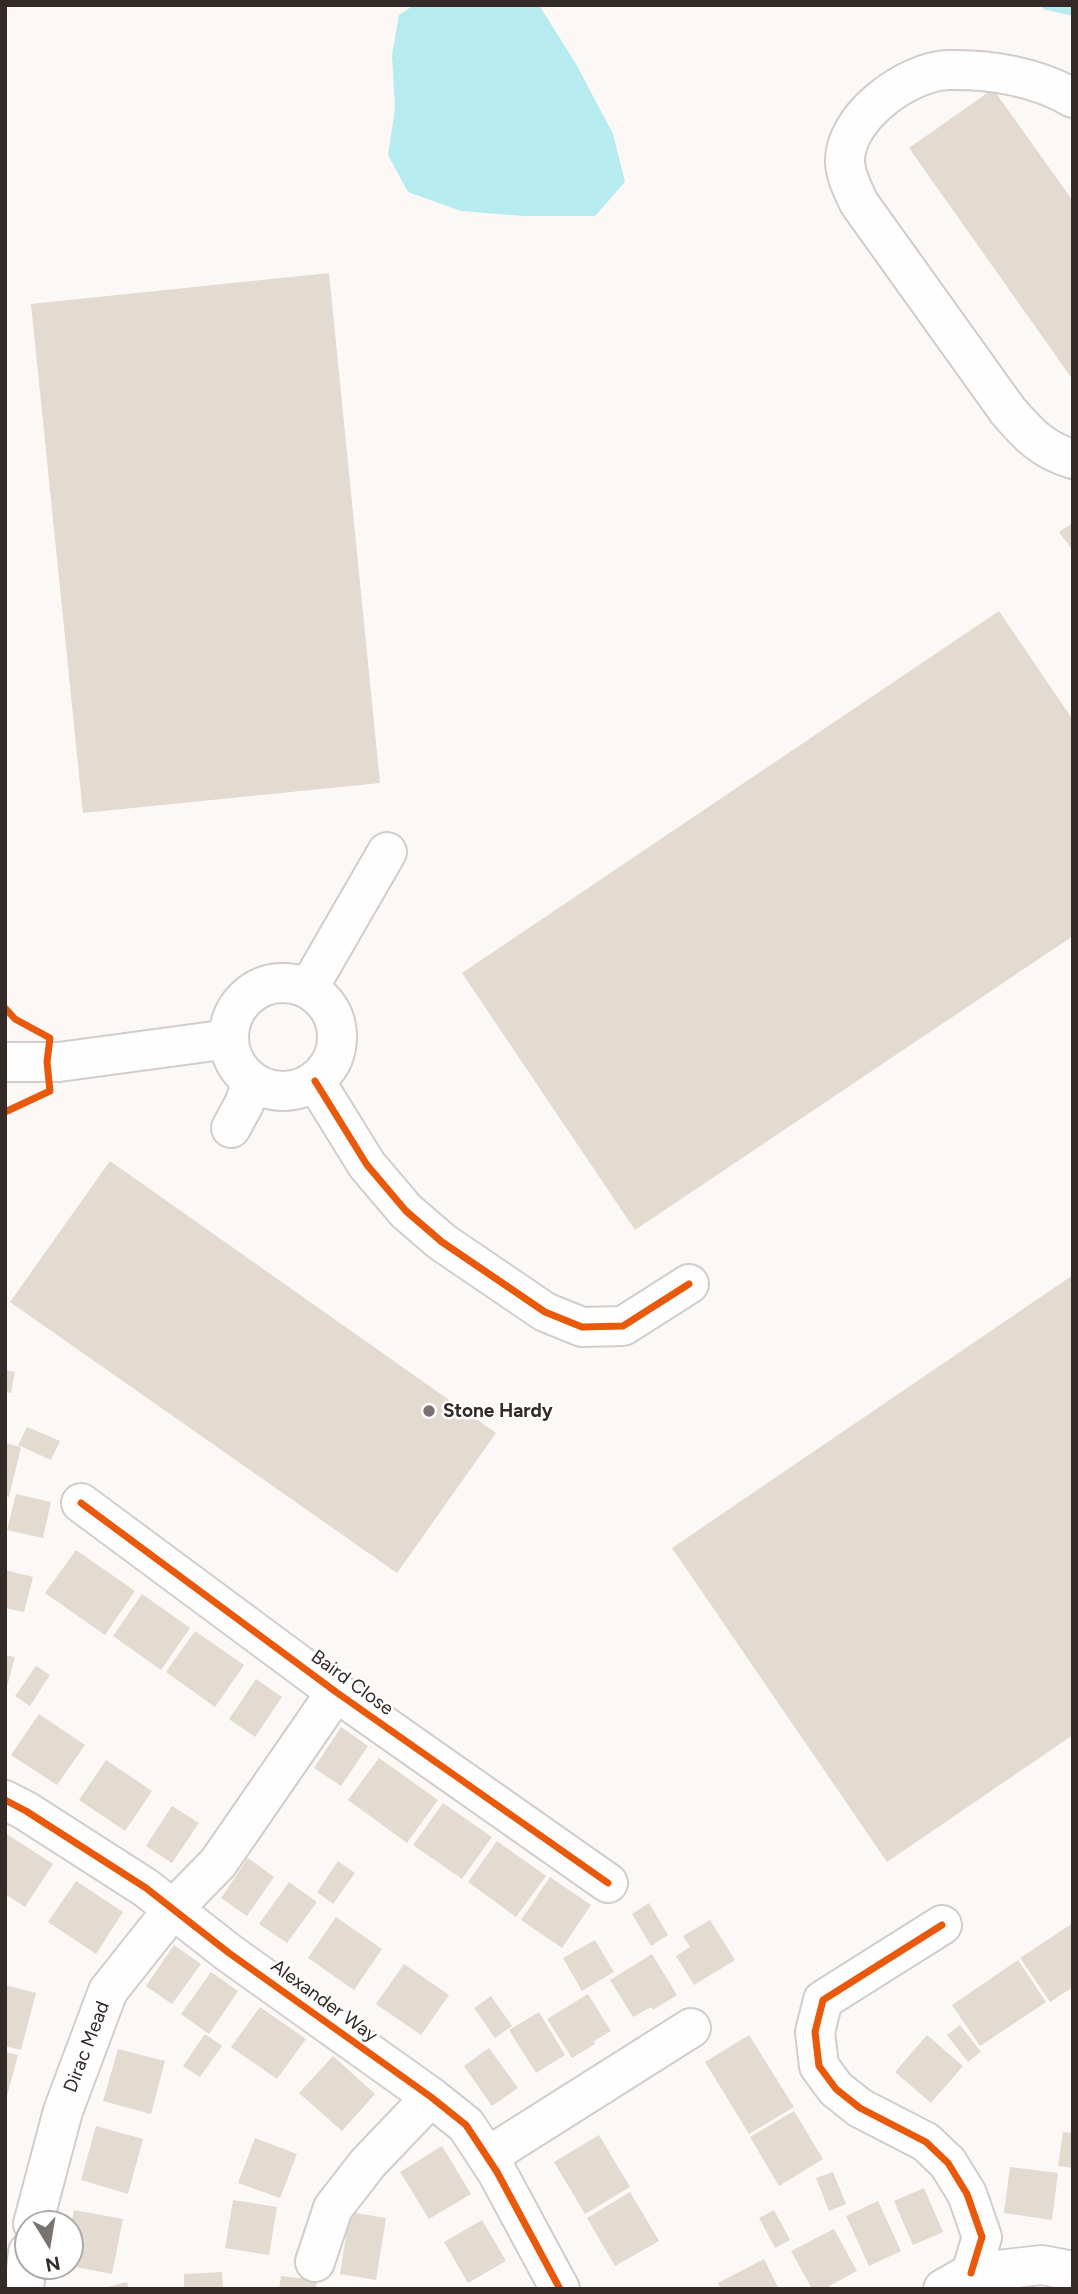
<!DOCTYPE html>
<html>
<head>
<meta charset="utf-8">
<style>
  body { margin:0 }
  #map { position:relative; width:1078px; height:2294px; overflow:hidden; background:#fbf8f6; font-family:Figtree,sans-serif }
  canvas { display:block }
  .frame { position:absolute; inset:0; border:7px solid #342a27; pointer-events:none }
  .north { position:absolute; left:14px; top:2210px; width:70px; height:70px; box-sizing:border-box; background:#fff; border:2px solid #aeaaa9; border-radius:50%; rotate:169deg; font-size:19px; font-weight:700; line-height:28px; text-align:center; color:#342a27 }
  .north::after { content:''; display:block; margin:auto; width:24px; height:32px; background:#7a726f; clip-path:polygon(50% 0,100% 100%,50% 72%,0 100%) }
</style>
</head>
<body>
<div id="map">
<canvas width="1078" height="2294"></canvas>
<div class="frame"></div>
<div class="north">N</div>
</div>
<script>
const c = document.querySelector('canvas').getContext('2d');
c.lineJoin = 'round';
function fillPath(path, color) { c.fillStyle = color; c.fill(path, 'evenodd'); }
function stroke(path, color, width, dash) { c.strokeStyle = color; c.lineWidth = width; c.lineCap = dash ? 'butt' : 'round'; c.setLineDash(dash || []); c.stroke(path); }
function write(font, color, halo, rows, align = 'center') {
  c.font = font + ' Figtree,sans-serif'; c.lineWidth = 5; c.setLineDash([]); c.textBaseline = 'middle'; c.strokeStyle = halo; c.fillStyle = color; for (const [text, x, y, turn = 0] of rows) {
    c.save(); c.translate(x, y); c.rotate((+turn || 0) * Math.PI / 180); c.textAlign = isNaN(turn) ? turn : align; if (halo) c.strokeText(text, 0, 0); c.fillText(text, 0, 0); c.restore();
  }
}
const water = new Path2D(`
  M414 5H539L576 64 613 134 625 182 595 216H523L461 211 408 192 388 155 395 109 392 55 399 15Z`);
const stream = new Path2D(`
  M1047 5 1073 11`);
const building = new Path2D(`
  M993 89 1073 201V380L909 148Z
  M329 273 380 783 83 813 31 304Z
  M1073 523V551L1059 532Z
  M999 611 1073 720V936L635 1230 462 973Z
  M110 1161 496 1433 397 1573 10 1302Z
  M1073 1275V1735L887 1862 672 1548Z
  M5 1370 15 1372 11 1393 5 1392Z
  M27 1427 60 1441 51 1460 18 1445Z
  M5 1443 21 1447 9 1497 5 1496Z
  M16 1494 51 1502 43 1538 7 1530Z
  M76 1550 135 1591 105 1635 45 1593Z
  M5 1570 33 1577 24 1612 5 1608Z
  M142 1594 190 1628 161 1670 113 1636Z
  M195 1631 244 1665 215 1707 166 1672Z
  M5 1655 15 1657 6 1690 5 1689Z
  M36 1666 50 1675 30 1706 15 1696Z
  M256 1679 282 1697 255 1737 229 1719Z
  M39 1714 85 1745 57 1785 11 1755Z
  M341 1727 368 1746 341 1786 314 1768Z
  M379 1758 438 1800 407 1843 348 1800Z
  M106 1760 152 1791 125 1831 79 1800Z
  M443 1803 492 1837 462 1879 413 1845Z
  M172 1806 199 1823 172 1863 146 1846Z
  M5 1833 53 1864 25 1907 5 1894Z
  M497 1841 546 1876 516 1917 468 1882Z
  M248 1858 274 1877 247 1916 221 1898Z
  M338 1861 355 1873 333 1904 317 1892Z
  M550 1877 591 1905 562 1948 521 1920Z
  M76 1881 123 1912 96 1954 48 1922Z
  M289 1882 317 1902 287 1943 259 1924Z
  M649 1903 668 1935 651 1946 632 1914Z
  M336 1917 382 1949 354 1990 308 1958Z
  M710 1920 735 1960 694 1985 676 1956 690 1947 683 1936Z
  M1073 1923V1987L1050 2002 1020 1958Z
  M595 1940 614 1972 582 1991 563 1958Z
  M174 1945 201 1964 172 2004 146 1986Z
  M652 1954 677 1995 653 2010 651 2007 633 2017 610 1980Z
  M1018 1960 1046 2002 980 2046 952 2005Z
  M404 1964 449 1995 421 2035 376 2004Z
  M211 1972 238 1991 209 2034 181 2014Z
  M5 1985 36 1993 21 2050 5 2046Z
  M588 1994 611 2031 594 2041 595 2044 572 2058 547 2019Z
  M491 1996 512 2026 495 2038 474 2008Z
  M260 2007 306 2039 277 2079 231 2047Z
  M539 2012 565 2055 536 2073 509 2030Z
  M960 2025 981 2052 968 2062 947 2035Z
  M205 2034 222 2046 200 2077 183 2066Z
  M749 2035 794 2107 749 2134 705 2062Z
  M927 2035 963 2066 931 2103 895 2072Z
  M489 2048 518 2088 492 2106 464 2066Z
  M118 2049 165 2061 151 2114 103 2101Z
  M5 2052 18 2055 6 2100 5 2099Z
  M333 2056 375 2094 342 2131 299 2093Z
  M794 2111 823 2159 779 2186 750 2137Z
  M96 2126 143 2139 128 2194 81 2180Z
  M1063 2132 1073 2133V2168L1058 2166Z
  M599 2135 630 2187 585 2214 554 2162Z
  M255 2138 297 2154 280 2198 238 2183Z
  M442 2146 471 2194 429 2219 400 2172Z
  M1010 2167 1058 2173 1052 2220 1004 2213Z
  M833 2172 846 2204 829 2211 816 2178Z
  M924 2188 943 2232 913 2245 894 2201Z
  M630 2192 659 2241 615 2266 587 2218Z
  M233 2200 277 2207 269 2255 225 2248Z
  M878 2201 901 2251 869 2266 846 2216Z
  M74 2210 123 2219 112 2274 70 2266V2230Z
  M774 2210 790 2240 775 2248 759 2218Z
  M350 2212 386 2218 376 2280 340 2274Z
  M482 2220 506 2261 468 2283 444 2242Z
  M834 2229 857 2271 824 2289H812L791 2251Z
  M764 2259 779 2289H721L718 2283Z
  M222 2272 223 2289H184V2274Z
  M281 2276 317 2280 316 2289H279Z
  M127 2282 129 2289H103V2288Z`);
const minor = new Path2D(`
  M1073 98C1037 77 990 69 949 70 907 71 843 118 845 163 846 177 853 190 859 203L1008 411C1028 434 1042 450 1073 459
  M229 1037a54 54 0 1 1 108 0a54 54 0 1 1-108 0Z
  M308 989 387 852
  M5 1062H59L229 1039
  M315 1081 367 1165 406 1211 442 1242 545 1312 582 1327 623 1326 689 1284
  M231 1128 244 1104 252 1081
  M81 1503 336 1692 608 1883
  M5 1800 26 1811 146 1888 229 1953 431 2097 466 2125 497 2172 560 2289
  M942 1925 823 2000 815 2032 819 2066 836 2089 860 2108 926 2142 948 2163 967 2194 982 2237 971 2273
  M487 2157 691 2028
  M33 2224 63 2111 108 1991 173 1909 218 1863 336 1692
  M315 2262 333 2208 368 2163 431 2097
  M24 2289 28 2252
  M943 2289 971 2273 1042 2265 1073 2271`);
const cycleway = new Path2D(`
  M5 1008 15 1019 50 1038 47 1062 50 1091 5 1112
  M315 1081 367 1165 406 1211 442 1242 545 1312 582 1327 623 1326 689 1284
  M81 1503 336 1692 608 1883
  M5 1800 26 1811 146 1888 229 1953 431 2097 466 2125 497 2172 560 2289
  M942 1925 823 2000 815 2032 819 2066 836 2089 860 2108 926 2142 948 2163 967 2194 982 2237 971 2273`);
const markers = [
  [429,1411,7,"#7a726f"]
];
const poiNames = [
  ["Stone Hardy",443,1411]
];
const streetNames = [
  ["Baird Close",352,1683,36],
  ["Alexander Way",324,2001,36],
  ["Dirac Mead",87,2047,-69]
];
fillPath(water, '#b6ecf0');
stroke(stream, '#b6ecf0', 10);
fillPath(building, '#e3dad0');
stroke(minor, '#d2cdca', 42);
stroke(minor, '#fefefe', 38);
stroke(cycleway, '#e8590c', 7);
for (const [x, y, r, color] of markers) { const dot = new Path2D(); dot.arc(x, y, r, 0, 2 * Math.PI); c.fillStyle = color; c.fill(dot); stroke(dot, '#fff', 2.5); }
write('bold 19px', '#342a27', '#fff', poiNames, 'left');
write('19px', '#342a27', '#fff', streetNames);
</script>
</body>
</html>
